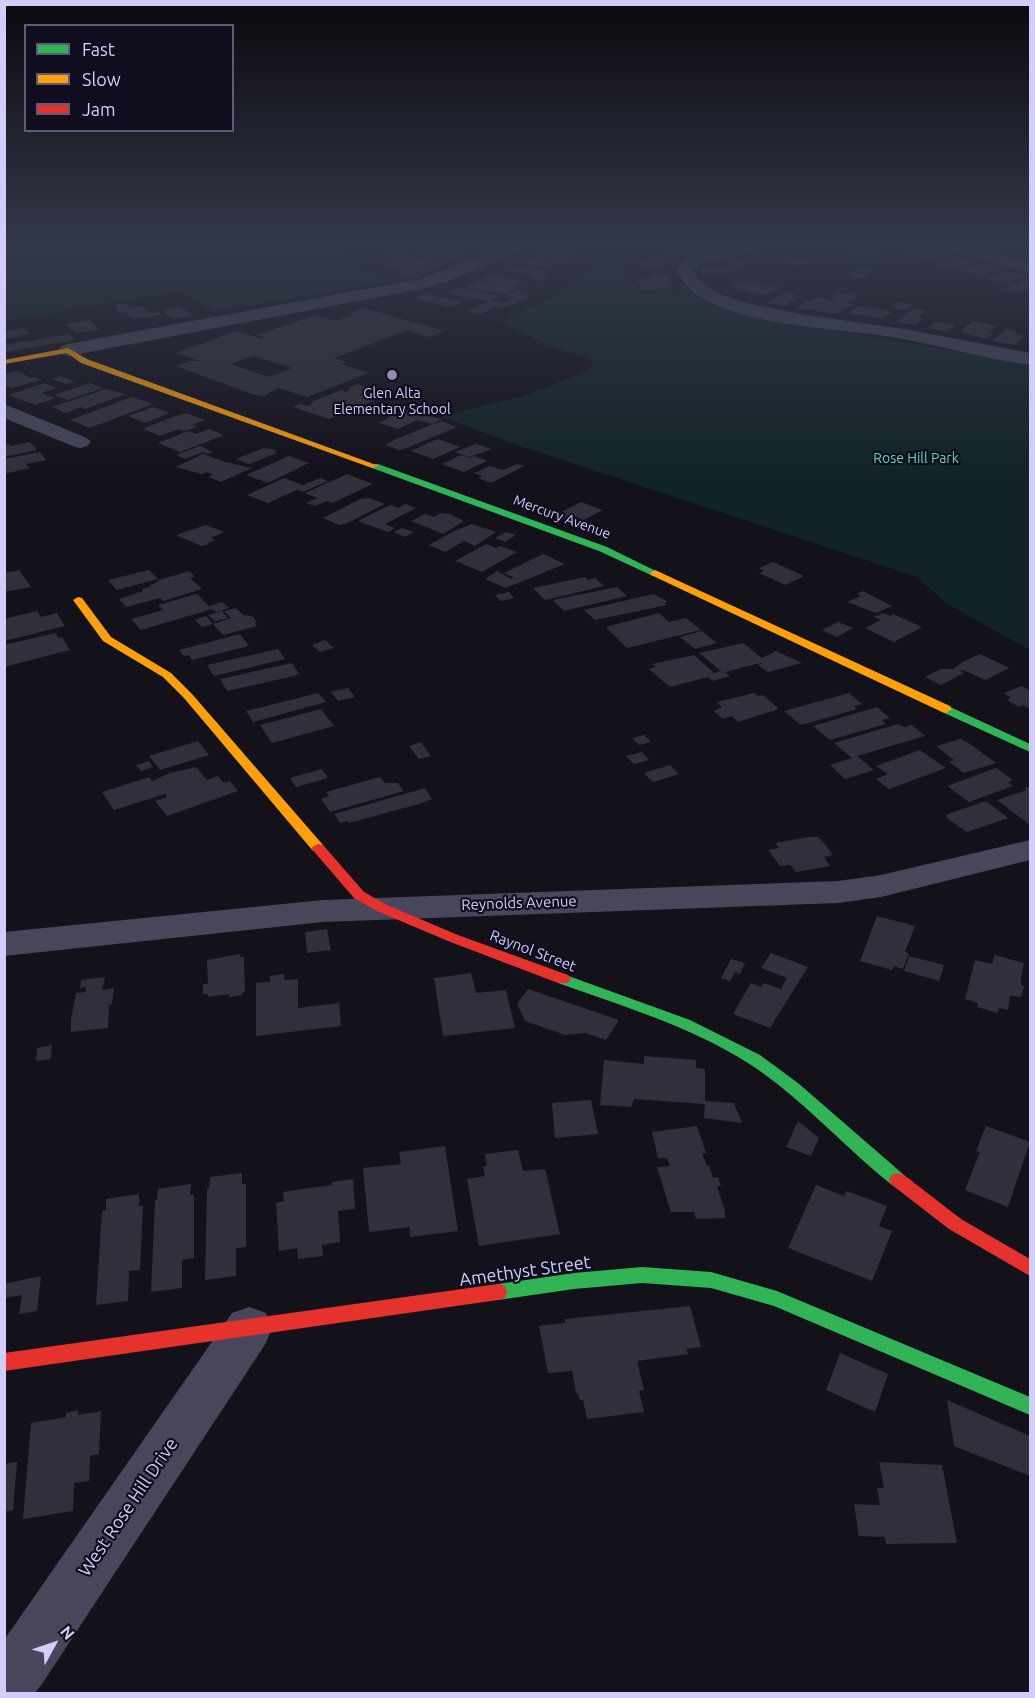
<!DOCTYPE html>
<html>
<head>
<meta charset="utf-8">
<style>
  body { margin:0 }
  #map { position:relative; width:1035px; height:1698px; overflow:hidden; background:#13111a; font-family:Ubuntu,sans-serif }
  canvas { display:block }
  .frame { position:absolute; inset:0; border:6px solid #d2cdfc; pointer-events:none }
  .legend { position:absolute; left:24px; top:24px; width:210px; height:108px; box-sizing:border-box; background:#100d1e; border:2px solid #5e5a77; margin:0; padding:8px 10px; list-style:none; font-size:18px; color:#d2cdfc }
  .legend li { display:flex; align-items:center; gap:12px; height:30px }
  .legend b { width:30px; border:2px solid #5e5a77 }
  .north { position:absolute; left:24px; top:1614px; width:60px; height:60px; -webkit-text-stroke:4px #100d1e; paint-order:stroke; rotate:50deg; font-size:16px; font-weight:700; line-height:24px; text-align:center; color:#d2cdfc }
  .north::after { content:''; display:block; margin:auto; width:21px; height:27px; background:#d2cdfc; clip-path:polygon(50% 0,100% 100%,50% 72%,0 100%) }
</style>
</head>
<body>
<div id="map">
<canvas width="1035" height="1698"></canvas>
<div class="frame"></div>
<ul class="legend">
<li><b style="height:8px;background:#30b455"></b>Fast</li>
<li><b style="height:8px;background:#ff9f0a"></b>Slow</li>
<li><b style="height:8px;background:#e5322d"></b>Jam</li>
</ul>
<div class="north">N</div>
</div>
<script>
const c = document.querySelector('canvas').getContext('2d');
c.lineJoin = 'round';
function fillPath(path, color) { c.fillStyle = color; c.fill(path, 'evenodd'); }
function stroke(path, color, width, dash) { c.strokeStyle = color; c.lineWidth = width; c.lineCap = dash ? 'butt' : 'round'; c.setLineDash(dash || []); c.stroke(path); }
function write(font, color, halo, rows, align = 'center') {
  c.font = font + ' Ubuntu,sans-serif'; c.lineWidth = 4.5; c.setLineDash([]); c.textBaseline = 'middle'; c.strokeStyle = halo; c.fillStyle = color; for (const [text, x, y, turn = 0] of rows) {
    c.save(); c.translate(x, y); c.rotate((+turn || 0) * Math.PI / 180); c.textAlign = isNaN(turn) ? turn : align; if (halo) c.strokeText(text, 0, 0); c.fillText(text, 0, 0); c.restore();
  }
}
const green = new Path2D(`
  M5 243H377L324 262 402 280 214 312 180 291 5 321Z
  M842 243H877L887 246 875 250 894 257 871 262 848 255 847 249Z
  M605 263 624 266 625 280 644 293 687 290 703 300 744 314 1030 364V650L947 604 917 577 514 444 440 416 524 396 590 370 593 360 547 344 500 322 558 294Z`);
const building = new Path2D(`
  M430 243 447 246 439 249 466 255 457 260 403 248 413 244 422 246Z
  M564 243 575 245 571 247 585 249 575 254 548 250Z
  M575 243H605L598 247Z
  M909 243H920L916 245 928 248 909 253 891 247Z
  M1005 243H1025L1030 244V248L1022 251 997 246Z
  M464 244 482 248 475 253 453 247Z
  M674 248 683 251 692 248 703 251 679 258 659 252Z
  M934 249 953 255 928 260 910 254Z
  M389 250 413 255 411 256 445 264 435 268 422 265 421 266 435 269 417 278 396 273 403 270 383 266 397 260 375 256Z
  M547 250 571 255 561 259 572 262 566 264 560 263 548 268 520 263 531 258 553 262 559 259 536 255Z
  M650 256 675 260 658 268 636 264Z
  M782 256 799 259 810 262 801 266 772 261Z
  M954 256 964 259 969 258 980 261 952 269 935 264 951 261 945 259Z
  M736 257 752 264 737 267 721 261Z
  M981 263 994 267 1004 268 981 276 959 270Z
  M514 265 550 273 542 276 549 278 542 281 527 278 531 276 503 270Z
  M703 268 728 269 730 275H703Z
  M858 268 874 270 863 278 846 276Z
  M1002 272 1008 274 1014 272 1029 275 1004 284 983 278Z
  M493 275 524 281 512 287 517 288 504 294 466 287 479 281 490 283 492 282 480 280Z
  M651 275H667L673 289 642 290 637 278H651Z
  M1024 280 1030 282V289L1019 293 1003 288Z
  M749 281 769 287 775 285 784 287 762 295 731 287Z
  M458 288 496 295 499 296 491 300 503 303 511 298 503 297 518 290 531 293 524 296 530 297 503 308 483 304 489 301 447 293Z
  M786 292 796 294 791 297 798 298 785 306 768 302Z
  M837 292 858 296 846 302 853 304 838 314 796 308 815 297 832 300 835 298 829 297Z
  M426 294 462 302 451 307 414 299Z
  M897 302 913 305 906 310 890 307Z
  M125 303 129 308 141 306 153 313 159 312 162 315 134 319 125 314 128 313 126 312 120 313 116 309V304Z
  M480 304 495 307 481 314 466 311Z
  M858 306 875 308 892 312 881 319 849 313Z
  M180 307 194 316 173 319 161 310Z
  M364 308 444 331 429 337 408 330 334 358 347 362 341 364 369 373 307 397 279 388 263 396 251 394 176 366 190 361H200L175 353 237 331 262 339 265 338 257 335 316 315 335 321 354 315 349 313ZM253 356 292 368 269 377 230 364Z
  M913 309 927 311 919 317 923 319 915 325 896 322Z
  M90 320 100 330 76 333 65 324Z
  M936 321 955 325 947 332 928 328Z
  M973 321 997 326 989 332 994 333 987 339 960 332Z
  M23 328 30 334 4 339V331Z
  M1006 329 1017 331 1015 334 1024 336 1015 345 992 341Z
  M69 334 75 340 7 352 4 350V345Z
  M19 371 30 378 36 377 41 380 11 388 4 384V374Z
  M61 376 75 382 66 384 52 379Z
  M44 383 57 388 41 393 55 398 35 405 9 395Z
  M90 383 103 388 68 400 54 395Z
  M357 384 389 394 329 419 293 407 300 404 308 406 313 404 309 403 341 390 345 392 351 389 348 388Z
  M106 389 126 394 85 409 81 407 66 413 52 407Z
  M132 397 153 404 90 428 70 420Z
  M153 407 170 413 145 423 128 416Z
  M404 409 428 416 442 419 432 424 417 420 398 429 379 423Z
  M186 413 205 420 192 425 197 427 191 429 184 431 179 429 160 436 143 429 162 421 168 422 164 420Z
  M441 421 457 427 404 449 399 450 385 445 396 439Z
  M209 429 224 435 180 452 158 443 188 431 196 434Z
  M438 439 460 447 433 459 411 451Z
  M30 442 37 450 4 457V445L9 444 11 446Z
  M476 444 492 449 469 457 455 452Z
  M200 446 213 452 207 454 203 452 185 459 176 455Z
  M264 448 278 450 273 451 277 453 249 464 236 459Z
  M40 452 46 460 26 464 29 468 4 474V459Z
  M203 454 225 462 252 468 221 482 208 477 213 475 207 472 201 474 176 467Z
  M461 455 470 458 474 456 487 461 464 472 442 464Z
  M289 456 309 463 268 483 246 475Z
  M517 464 524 466 491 483 478 478 482 476 474 473 490 466 503 470Z
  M347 474 373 484 332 503 327 501 315 506 306 503 317 498 305 493Z
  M284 478 303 485 320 478 328 481 303 492 297 490 268 503 247 495Z
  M369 498 385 504 346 524 339 525 323 518 360 499Z
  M581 502 603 510 578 523 556 515Z
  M405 504 416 508 385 524 395 528 388 532 358 521 390 505 398 508Z
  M441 513 450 514 464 521 443 534 411 521 425 514 434 517Z
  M472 524 496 532 475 546 464 541 445 552 429 545 454 531Z
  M206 525 224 532 211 538 215 540 208 543 209 544 201 546 176 535Z
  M402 528 414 532 405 537 393 532Z
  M506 532 516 535 505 542 495 538Z
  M486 544 496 548 500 546 517 552 482 572 455 561Z
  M543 554 565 564 506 588 485 579 497 571 511 579 513 577 504 573Z
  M773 562 780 565 804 576 785 585 759 573 764 571 759 568Z
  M19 570 31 587 4 592V573Z
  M149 570 158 579 117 590 108 580Z
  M189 571 195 577 190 578 202 589 163 601 160 598 130 606 126 607 119 599 143 591 142 589 152 586 150 585 158 582 156 581Z
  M585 577 588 580 595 578 604 586 545 600 533 588Z
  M617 587 627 596 564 611 553 600Z
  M863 591 892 606 876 613 847 602 861 596 857 594Z
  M509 592 514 598 500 601 495 595Z
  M197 594 209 606 222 602 229 608 216 612 212 609 141 630 131 619 163 610 158 605Z
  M654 594 668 602 664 603 667 605 595 620 584 610Z
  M236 608 243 615 252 616 257 622 255 623 257 626 223 635 213 624 202 627 195 620 206 616 213 624 231 618 224 611Z
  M37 611 41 617 57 613 65 626 4 641V619Z
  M222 611 228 618 215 621 208 615Z
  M659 613 669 622 686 618 701 630 627 648 606 627Z
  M883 613 890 616 893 614 922 627 894 642 865 628 881 620 874 617Z
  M838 622 853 628 837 637 822 630Z
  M702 631 717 643 695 649 680 637Z
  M55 633 59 638 62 637 70 650 4 667V645Z
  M240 634 249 646 192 660 189 655 184 656 179 650Z
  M325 640 334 648 320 652 312 645Z
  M743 643 762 658 776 651 802 663 768 672 758 665 762 664 761 663 725 672 730 676 713 681 708 677 670 687 649 669 656 667 652 664 694 655 714 673 721 671 699 653Z
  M278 649 285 659 214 676 207 665Z
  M980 654 1009 668 986 680 963 670 960 671 964 673 941 685 925 677 941 669H953L964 661Z
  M292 663 299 674 294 676 227 691 220 679Z
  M1022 686 1030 691V709L1023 705 1019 707 1007 700 1011 698 1004 693Z
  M348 688 355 697 338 701 331 692Z
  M318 693 326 702 253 722 246 711Z
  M754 693 758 696 763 695 779 709 738 722 732 716 723 719 714 711 722 707 717 702Z
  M849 693 862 704 854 706 858 709 801 725 784 711Z
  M877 707 890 718 882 720 886 724 830 740 813 726Z
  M321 709 334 726 272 743 260 725Z
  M898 724 905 727 912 725 925 736 857 756 874 770 845 779 830 765 852 758 834 743Z
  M644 735 651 742 639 745 632 738Z
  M961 739 970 744 996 763 964 773 949 762 954 760 936 746Z
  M198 741 209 755 160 770 149 756Z
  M421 742 431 756 419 759 409 746Z
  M920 750 946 768 889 789 876 779 888 774 876 766Z
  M642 752 649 760 634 764 626 756Z
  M149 761 153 767 141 771 136 765Z
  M670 765 679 774 653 782 644 773Z
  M196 767 207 780 218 776 224 783 230 781 238 791 167 816 155 801 167 797 165 794 114 810 102 792 149 777 152 781 170 773Z
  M996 768 1013 780 1008 782 1013 786 969 802 947 786Z
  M322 769 328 778 296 787 290 778Z
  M380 777 385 783H398L404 791 330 812 321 799 329 796 326 792Z
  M1029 787 1030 788V825L997 800 1027 790 1024 788Z
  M425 788 432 799 419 804 349 823 347 821 340 823 334 814Z
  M986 801 1008 818 967 832 945 817 948 816 945 815Z
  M809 837H818L825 844 833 855 824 857 830 866 796 872 790 865 780 866 768 850 779 848 775 843Z
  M877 916 915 926 905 952 909 953 903 969 894 966 892 970 860 961Z
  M327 929 331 950 307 953 305 932Z
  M771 953 808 967 770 1028 733 1014 751 983 761 987 764 983 781 989 787 978 761 968Z
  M240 954V957H244L245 992 242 993V995L229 997V994L208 997V994H203V984H208L207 960Z
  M995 955 1024 963 1021 978V985L1024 986 1021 997 1010 996 1008 1010 999 1008 998 1013 977 1007 978 1003 965 999 975 960 992 964Z
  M909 956 944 965 939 981 904 971Z
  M731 959 745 963 740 974 735 972 730 981 721 978Z
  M471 973 476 993 506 990 515 1028 443 1036 434 978Z
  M284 974 285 980 298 979V1008L339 1003 341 1026 256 1036V983L270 982V976Z
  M105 977 102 990 114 988 112 1004 109 1005 108 1028 71 1032V1019L76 993 86 992V987L80 988 81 980Z
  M528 989 619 1020 606 1040 585 1033 565 1035 525 1021 517 1004Z
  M52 1045 51 1059 36 1061 37 1048Z
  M644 1056 696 1060V1068L705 1069V1101L734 1103 742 1123 704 1118 705 1104 634 1099 631 1107 600 1105 604 1060 644 1064Z
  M591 1100 598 1134 555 1138 552 1103Z
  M798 1121 819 1138 811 1156 786 1147Z
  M697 1126 706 1153H702L707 1166 709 1165 713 1178 718 1177 721 1186H717L725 1211V1218L696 1219 694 1212H671L657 1167 670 1166 667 1158H658L652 1132Z
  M986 1126 1030 1142 1008 1207 965 1190 980 1152 976 1151Z
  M445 1146 458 1231 410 1237V1227L369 1232 363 1168 401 1164 399 1152Z
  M518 1150 523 1171 545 1169 560 1234 479 1246 467 1179 485 1176 483 1167 487 1166 485 1154Z
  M242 1173V1184H246V1247L236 1248V1276L205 1280 207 1189 209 1188 210 1177Z
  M353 1179 355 1209 338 1211 340 1242 322 1245 323 1256 298 1259 297 1248 279 1251 276 1203 284 1201 283 1192 331 1185 332 1182Z
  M191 1184 190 1195H194V1258L182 1260V1288L151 1292 155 1200H157L158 1189Z
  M816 1185 844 1196 847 1191 887 1206 879 1226 892 1231 872 1281 788 1248Z
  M139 1194V1206H143L140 1270 129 1271 128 1301 96 1305 102 1211 106 1210V1199Z
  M41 1276 37 1311 19 1314 22 1295 4 1298V1284Z
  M690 1306 701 1347 686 1349 688 1354 637 1361 644 1390 639 1391 644 1412 587 1419 583 1400H580L578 1393H576L572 1371 548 1373 539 1326 565 1323V1319Z
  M840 1353 888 1374 875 1412 826 1390Z
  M947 1400 1030 1436V1476L954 1446Z
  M78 1410V1415L101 1411 99 1454 90 1456 89 1481 74 1483 73 1511 23 1519 31 1423 66 1417V1413Z
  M17 1462 13 1510 4 1512V1464Z
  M879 1462 942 1465 957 1543 886 1544 885 1537 859 1536 854 1504 880 1505 877 1488H884Z`);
const street = new Path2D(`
  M514 243H535L532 246 446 282 421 289 68 356 61 354 59 350 61 346 68 344 420 279Z
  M751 243H768L763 249 699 264 693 270 700 282 719 294 746 303 806 315 904 329 1030 353V365C982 358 935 344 886 336 831 328 758 326 707 301 691 293 684 284 676 269L687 258Z
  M934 243H958L1030 263V273L937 246Z
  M4 404 87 438 91 442 87 446 80 448 73 446 4 418Z
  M1030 840V860L881 897 838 903 323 922 4 956V932L323 900 838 881 881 875Z
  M249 1307 266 1313 272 1328 266 1343 42 1684 34 1694H4V1640L232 1313Z`);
const fast = new Path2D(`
  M372 464H378L607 547 660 573 655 576 651 575 599 551 372 468Z
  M946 705 1030 744V752L942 712 940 709Z
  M563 974 690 1020 760 1055 798 1083 904 1175 907 1180 904 1185 898 1187 892 1185C843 1146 801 1097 748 1063 690 1026 622 1006 558 983L555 979 558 975Z
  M642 1267 711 1272 777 1291 1030 1397V1415L774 1306 711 1288 642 1283 574 1289 498 1300 491 1298 489 1292 491 1286 498 1284 574 1273Z`);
const slow = new Path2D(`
  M68 348 87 359 379 466 372 468 81 363 67 353 4 364V360Z
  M655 570 950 706 952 709 946 713 942 712 651 575 650 573Z
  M78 597 82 598 111 637 171 673 192 694 323 845 325 848 323 851H313L184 698 163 677 103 641 73 600Z`);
const jam = new Path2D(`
  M318 844 323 845 364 892 387 905 458 935 568 975 571 979 568 983H558L448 941 377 911 354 898 311 848Z
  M898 1173 904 1175 961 1219 1030 1259V1276L949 1229 892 1185 889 1180 892 1175Z
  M498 1284 505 1286 507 1292 505 1298 498 1300 4 1371V1353Z`);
const markers = [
  [392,375,6,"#8f8bad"]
];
const farPoinames = [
  ["Glen Alta",392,393],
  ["Elementary School",392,409]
];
const farParknames = [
  ["Rose Hill Park",916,458]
];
const farStreetnames = [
  ["Mercury Avenue",562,517,20]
];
const streetNames = [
  ["Reynolds Avenue",519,903,-2],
  ["Raynol Street",533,951,21]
];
const nearStreetnames = [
  ["Amethyst Street",525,1271,-8],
  ["West Rose Hill Drive",128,1507,-56]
];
fillPath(green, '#112425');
fillPath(building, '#312f3c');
fillPath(street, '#47465b');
fillPath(fast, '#30b455');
fillPath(slow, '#ff9f0a');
fillPath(jam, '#e5322d');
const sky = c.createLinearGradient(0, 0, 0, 481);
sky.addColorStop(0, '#0a090e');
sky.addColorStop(0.51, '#333849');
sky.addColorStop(1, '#33384900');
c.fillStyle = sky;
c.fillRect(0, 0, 1035, 481);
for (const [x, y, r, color] of markers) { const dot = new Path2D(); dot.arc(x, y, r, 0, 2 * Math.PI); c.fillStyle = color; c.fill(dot); stroke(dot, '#100d1e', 2); }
write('14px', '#d2cdfc', '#100d1e', farPoinames);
write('14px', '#5ed7b9', '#100d1e', farParknames);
write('14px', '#d2cdfc', '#100d1e', farStreetnames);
write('15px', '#d2cdfc', '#100d1e', streetNames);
write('18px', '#d2cdfc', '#100d1e', nearStreetnames);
</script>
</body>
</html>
